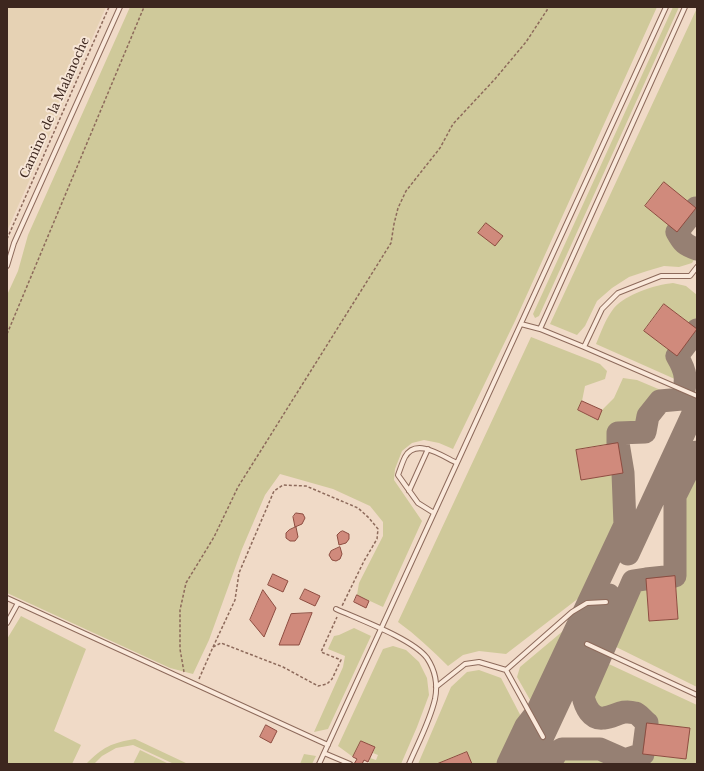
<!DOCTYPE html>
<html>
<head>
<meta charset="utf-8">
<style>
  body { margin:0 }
  #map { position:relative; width:704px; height:771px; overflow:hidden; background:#f0dac7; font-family:"Libre Baskerville",serif }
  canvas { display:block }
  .frame { position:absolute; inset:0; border:8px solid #3d271f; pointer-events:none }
</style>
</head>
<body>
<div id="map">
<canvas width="704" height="771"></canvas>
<div class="frame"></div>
</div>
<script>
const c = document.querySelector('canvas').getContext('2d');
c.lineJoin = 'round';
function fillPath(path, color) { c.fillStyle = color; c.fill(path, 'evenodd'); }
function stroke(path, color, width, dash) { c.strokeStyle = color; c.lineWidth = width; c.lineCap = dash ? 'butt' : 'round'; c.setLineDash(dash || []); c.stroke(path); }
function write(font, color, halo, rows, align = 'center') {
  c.font = font + ' "Libre Baskerville",serif'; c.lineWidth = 4; c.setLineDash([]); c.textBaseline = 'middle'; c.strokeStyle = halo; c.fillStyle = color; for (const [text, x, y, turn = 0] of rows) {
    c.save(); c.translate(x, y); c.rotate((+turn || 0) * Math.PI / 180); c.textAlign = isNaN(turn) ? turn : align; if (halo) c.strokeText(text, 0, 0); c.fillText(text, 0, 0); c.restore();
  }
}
const farmland = new Path2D(`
  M7 7H106L7 231Z`);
const green = new Path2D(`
  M130 7H657L515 321 453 449 439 443 424 440 412 443 402 451 395 469 394 480 422 521 383 607 357 595 359 583 383 536V522L370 506 333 489 280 474 265 495 242 549 209 640 193 674 170 668 7 593V295L18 271 28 235Z
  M673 7H679L539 316 535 318 533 314Z
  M697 8V208L664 183 645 206 677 232 681 239 686 246 697 249V255L692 263 679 267 664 266 647 271 629 277 612 288 597 301 585 326 577 335 550 324Z
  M673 283 686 286 697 295V329L664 304 644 330 677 356 684 368 686 384 596 344C601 332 606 318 614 308 626 294 655 285 673 283Z
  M531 337 600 364 607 371 605 379 585 386 582 401 578 410 597 420 602 410 614 398 623 378 637 380 682 399 660 401 648 416 645 432 618 433V443L576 450 581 480 623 473 625 525 597 584 506 654 479 651 463 655 448 666C432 650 416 635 398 622Z
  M697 452V687L606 642 633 581 646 579 649 621 678 619 675 576V496Z
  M582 615 537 712 517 677 520 667Z
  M21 616 86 649 54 731 81 745 72 764H7V639Z
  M354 628 371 636 328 729 314 732 343 667 345 656 328 649 334 636 339 635Z
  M393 646 406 650 419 662 427 678 429 695 417 727 401 764H369L370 758 376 760 378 755 373 753 375 747 361 741 353 757 338 746 383 649Z
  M598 659 697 705V764H549L557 752 562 749H600L625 760 643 754 686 759 689 728 647 723 636 713 619 712 604 718 597 717 590 714 584 705 583 696Z
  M479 670 501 678 526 726 508 764H472L467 752 438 764H418L451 687 467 672Z
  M135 739 188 764H174L133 745 116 748 102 756 94 764H86C103 747 111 743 135 739Z
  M140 750 169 764H133Z
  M304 754 316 756 312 764H300Z`);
const taxiway = new Path2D(`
  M697 208H696L677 232C683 243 685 245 697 249
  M628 554 697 405
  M508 764 526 726 537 712 625 525 623 473 618 443V433L645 432 648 416 660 401 682 399C687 380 687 373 677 356L697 330
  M530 764 609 595
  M549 764 557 752 562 749H600L625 760 643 754 647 723C643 720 639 714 635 713 621 709 615 717 604 718 591 720 585 706 583 696L633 581 646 579 675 576V496L697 452`);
const building = new Path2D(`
  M664 182 696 208 677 232 645 206Z
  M486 223 503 236 495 246 478 233Z
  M664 304 697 329 677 356 644 331Z
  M582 401 602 410 598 420 578 410Z
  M618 443 623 473 581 480 576 450Z
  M296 513 303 514 305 518 302 524 295 527 293 517Z
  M296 527 298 537 295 541H290L286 538V533L289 530Z
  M343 531 349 534V539L346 543 339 545 337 535 340 532Z
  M340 547 342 554 340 559 336 561 332 560 329 555 331 551Z
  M273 574 288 581 283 592 268 585Z
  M675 576 678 619 649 621 646 579Z
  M305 589 320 596 315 606 300 599Z
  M263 590 276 608 264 637 250 620Z
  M357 595 369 601 366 608 354 602Z
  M312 613 299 645H279L291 614Z
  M647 723 690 728 686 759 643 754Z
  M266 725 277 731 271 743 260 737Z
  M361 741 375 747 368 762 364 760 362 764H354L357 759 353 757Z
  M467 752 472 764H437Z`);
const path = new Path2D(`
  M7 239 109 7
  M7 334 144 7
  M213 647 235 600 239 573 274 491 283 485 306 486 358 508 369 518 378 529 377 539 364 561 342 606
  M184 672 180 649V610L186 583 214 537 238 487 391 243 394 224 398 208 406 191 440 148 453 124 495 79 526 42 549 7
  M199 679 213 647 221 643 283 667 318 686 327 684 332 679 341 660 321 652 337 617`);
const service = new Path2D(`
  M7 266 14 243 120 7
  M697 267 690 276H661L618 293 602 309 584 347 697 396
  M521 324 540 329 685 7
  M540 329 584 347
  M409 491 428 449
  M434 513 418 503 398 475C400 470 402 463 405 457 416 437 442 456 457 463
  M7 598 328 745
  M336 609C358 619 413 639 427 658 435 670 438 684 435 699 430 721 418 743 409 764
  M7 623 18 603
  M587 644 697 695
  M506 670 572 612 587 603 606 602
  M436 687 465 664 479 662 506 670 543 737
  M324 753 350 764
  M319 764 666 7`);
const streetNames = [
  ["Camino de la Malanoche",55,108,-66]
];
fillPath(farmland, '#e6d2b4');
fillPath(green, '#cfc99a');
stroke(taxiway, '#968073', 23);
fillPath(building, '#d08a7c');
stroke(building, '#8d4c40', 1);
stroke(service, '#8d6a5b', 6);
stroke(path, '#8d6a5b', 1.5, [3, 2]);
stroke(service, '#fae9db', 4);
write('12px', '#3d271f', '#f7e6d7', streetNames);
</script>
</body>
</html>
